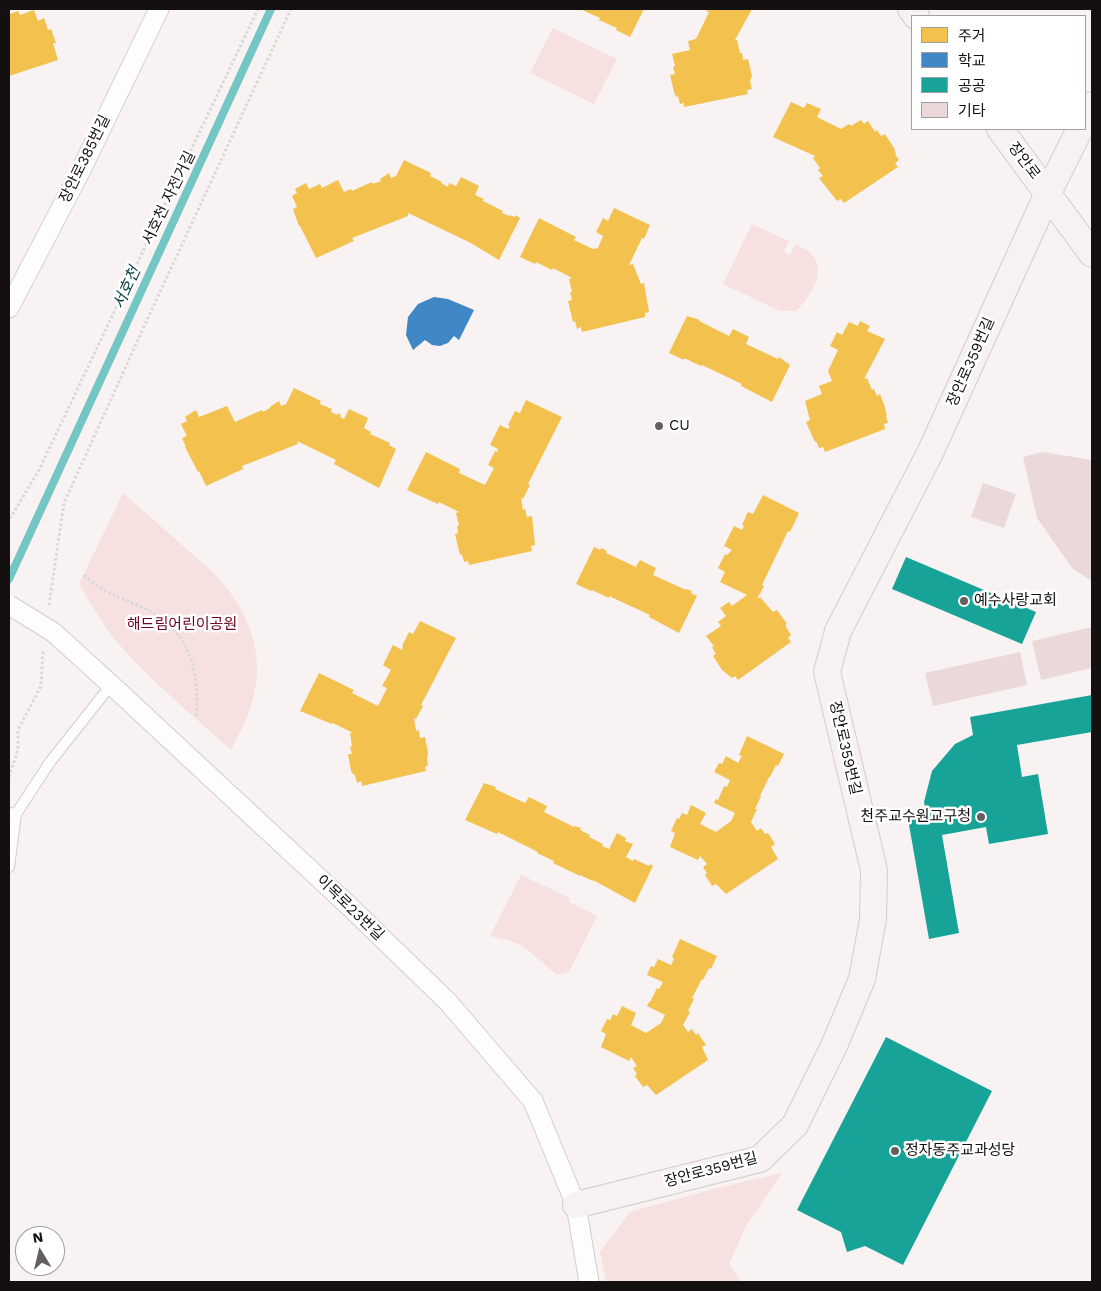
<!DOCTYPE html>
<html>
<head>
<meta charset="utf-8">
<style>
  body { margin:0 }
  #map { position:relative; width:1101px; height:1291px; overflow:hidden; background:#f8f2f2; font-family:"Work Sans","Noto Sans KR",sans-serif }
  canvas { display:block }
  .frame { position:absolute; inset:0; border:10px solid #151010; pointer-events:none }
  .legend { position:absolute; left:911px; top:15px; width:175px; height:115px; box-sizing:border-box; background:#fff; border:1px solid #a19f9f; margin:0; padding:6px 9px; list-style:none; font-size:15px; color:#151010 }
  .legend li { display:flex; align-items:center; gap:10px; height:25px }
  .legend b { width:25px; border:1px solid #a19f9f }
  .north { position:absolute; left:15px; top:1226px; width:50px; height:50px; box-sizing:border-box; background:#fff; border:1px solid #a19f9f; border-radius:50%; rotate:351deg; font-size:14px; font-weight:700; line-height:20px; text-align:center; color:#151010 }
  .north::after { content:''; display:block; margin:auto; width:18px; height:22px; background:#645f5f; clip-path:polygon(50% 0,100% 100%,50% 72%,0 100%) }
</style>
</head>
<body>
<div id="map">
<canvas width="1101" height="1291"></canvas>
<div class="frame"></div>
<ul class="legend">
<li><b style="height:14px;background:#f2c14e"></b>주거</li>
<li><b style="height:14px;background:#3f88c5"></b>학교</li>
<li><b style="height:14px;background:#17a398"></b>공공</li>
<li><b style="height:14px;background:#ebd8d9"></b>기타</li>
</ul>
<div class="north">N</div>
</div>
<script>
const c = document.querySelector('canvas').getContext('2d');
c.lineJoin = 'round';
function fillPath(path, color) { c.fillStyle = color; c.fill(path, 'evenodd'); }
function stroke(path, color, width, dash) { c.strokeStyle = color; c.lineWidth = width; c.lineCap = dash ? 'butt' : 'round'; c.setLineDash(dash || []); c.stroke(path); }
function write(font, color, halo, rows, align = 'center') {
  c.font = font + ' "Work Sans","Noto Sans KR",sans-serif'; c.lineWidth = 5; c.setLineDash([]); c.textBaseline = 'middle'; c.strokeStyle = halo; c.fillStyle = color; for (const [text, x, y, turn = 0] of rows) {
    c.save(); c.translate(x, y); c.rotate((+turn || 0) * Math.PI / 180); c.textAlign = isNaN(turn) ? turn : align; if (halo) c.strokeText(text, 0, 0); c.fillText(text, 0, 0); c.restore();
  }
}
const green = new Path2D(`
  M553 28 617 59 594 104 530 73Z
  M752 224 789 241 784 252 790 255 795 244C801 247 808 250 812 255 828 271 809 299 796 311H780L723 284Z
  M123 493C143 510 163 528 183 546 195 557 209 567 219 579 248 611 264 651 254 694 250 714 240 732 231 750 192 715 151 681 117 642 102 624 91 604 79 584Z
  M521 875 570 898 569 902 597 916 569 972 557 975 523 946 508 940 490 936Z
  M782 1173 746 1226 729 1264 741 1282H606L600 1252 630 1212 717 1188Z`);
const homes = new Path2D(`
  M580 9H644L630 37 616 30 617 28 599 20 600 18Z
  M708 9H752L735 40H737L740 53H742L743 60 748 59 752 76 750 81 752 89 747 90 748 94 684 107V103L680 104 678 96 676 97 674 92 670 75 675 74 673 67 675 66 672 54 690 50 688 41 696 39 709 12 706 11Z
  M34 10 38 21 44 18 48 30 51 29 56 43H53L58 60 9 76V14L18 11 20 15Z
  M791 102 804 108 807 103 821 109 817 117 841 129 849 124 851 126 861 120 864 124 868 121 875 132 877 130 881 136 885 134 894 148 896 154H895L899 160 895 163 898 167 844 203 841 199 837 201 819 178 823 176 818 170 820 168 813 158 815 156 773 137Z
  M404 160 431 173 430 176 442 182 441 183 448 187 449 183 456 186 461 177 479 186 475 195 484 199 483 201 503 211 502 213 509 216V215L515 217V215L520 218 499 260 469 242 408 213V216L352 238 354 241 316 258 300 226H299L293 209 297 207 292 196 297 193 295 189 306 183 309 189 320 184 322 188 338 180 344 192 351 189 352 191 372 182 373 184 381 181 380 179 389 173 391 178 396 176Z
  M614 208 650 225 644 239 642 238 629 265 633 264 641 284 644 283 649 312 645 313V317L582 332 581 327 577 329 575 321 573 322 568 301 572 300 570 292H572L569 279 572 278 553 268 552 270 536 262 535 264 520 257 539 218 576 237 574 240 593 249 598 248 603 236 596 232 603 218 608 221Z
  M687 316 700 320 699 321 729 336 733 329 749 337 746 344 778 359 779 357 790 365 772 402 741 386 742 384 702 365 701 366 684 358V360L669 353Z
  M860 321 870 326 867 331 885 339 864 379 867 378 872 390 874 389 877 396 880 394 886 410H885L887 415 886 416 888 423 884 424 885 429 825 452 823 447 819 448 816 441 815 442 806 422 810 420 805 401 822 394 819 386 832 381 828 371 838 350 830 346 837 332 842 335 849 322 858 326Z
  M294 388 321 401 320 404 332 409 331 412 337 415 338 413 341 415 340 417 344 419 349 409 368 418 364 428 371 432 370 434 390 443 389 445 396 449 379 488 334 464 336 460 297 441 298 444 242 466 243 469 206 486 199 471 198 472 185 447H186L182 438 187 436 181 424 187 421 185 417 196 410 199 417 227 406 235 422 262 410 263 412 270 408V407L279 401 281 406 286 404Z
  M526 400 562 417 528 484 530 485 523 499 521 497 523 510 525 509 527 517 532 516 535 545 531 546 532 551 469 565 468 561 464 562 462 554 460 555 455 534 458 533 457 526 459 525 456 513 459 512 439 502 438 504 407 490 426 452 460 469 459 473 485 485 494 468 488 465 495 451 497 452 498 449 490 445 500 425 508 429 510 426 508 425 515 411 520 413Z
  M763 495 799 513 790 532 788 531 762 585 764 586 757 599 760 597 773 612 777 610 787 624 785 625 791 635 788 638 791 642 738 680 735 676 732 678 722 670 713 656 716 654 712 647 714 646 706 636 721 626 718 622 726 616 720 608 729 602 732 606 747 595 720 582 725 572 718 568 725 554 727 555 732 550 724 546 734 526 742 530 744 526 742 525 748 512 753 514Z
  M594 547 600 550 601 548 607 551 606 553 636 567 640 560 656 568 653 575 686 590V589L692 591 691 593 697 596 679 633 649 617 650 615 609 596V598L592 590 591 591 576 584Z
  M420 621 456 638 421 705 423 706 416 719 414 718 416 731 419 730 420 738 425 737 428 753 427 758 428 765 425 767 426 771 362 786 361 781 357 783 355 775H354L351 771 348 754H352L350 747 352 746 350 733H353L333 723 332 724 300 711 319 673 354 690 352 693 378 706 387 688 382 686 391 670 383 665 393 645 402 650 403 646H402L409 632 413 634Z
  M747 736 784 754 778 766 776 765 770 777H769L760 796H761L755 809H757L751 822 757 831 761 828 765 834 768 833 775 844 771 847 778 859 726 894 716 884 712 886 705 875 707 873 703 867 707 864 700 856 698 860 670 847 675 833 671 831 677 818 679 819 682 813 687 815 691 805 706 813 700 824 716 832 731 821 735 813 714 803 716 799 718 800 724 786 727 787 730 780 714 772 719 763 722 764 726 756 738 763 742 756 739 755Z
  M484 783 496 787 495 789 525 803 529 797 547 806 544 812 574 827 575 826 581 828 580 830 590 835 589 837 603 844 602 846 609 849 617 833 626 838 625 841 633 844 626 857 633 861 634 859 649 866 650 864 653 866 635 903 593 880V881L580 875V876L553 863 554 861 537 853 538 852 498 832 497 834 465 820Z
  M680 939 717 956 711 969 709 968 703 980 702 979 692 998 694 999 688 1011 690 1012 683 1025 688 1032 692 1029 696 1035 698 1033 706 1045 702 1047 708 1060 656 1095 647 1085 643 1087 635 1076 637 1074 633 1068 637 1066 631 1057 629 1061 601 1047 606 1034 601 1031 607 1019 610 1020 613 1014 617 1016 622 1006 636 1013 631 1025 646 1033 661 1023 665 1015 647 1006 649 1002H650L657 988 659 989 663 982 647 975 651 966 654 967 658 959 671 965 674 959 672 957Z`);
const schools = new Path2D(`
  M434 297 448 299 474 310 459 340 454 336 448 343 440 346 432 345 425 340 413 350 406 335 408 317 418 304Z`);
const public = new Path2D(`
  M906 557 1036 612 1022 644 892 589Z
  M1092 695V732L1017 745 1022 777 1038 774 1048 834 989 844 986 827 942 835 959 933 929 939 908 819 927 816 924 802 932 771 955 744 973 735 970 717Z
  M886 1037 992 1091 903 1265 865 1246 847 1252 841 1232 797 1210Z`);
const stream = new Path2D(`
  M9 579 271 9`);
const building = new Path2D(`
  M1042 452 1092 460V581L1073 569 1037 518 1023 457Z
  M983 483 1016 494 1004 528 971 517Z
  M1092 627V668L1041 680 1032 641Z
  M1020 652 1027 685 933 706 925 673Z`);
const path = new Path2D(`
  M9 517H11L39 470 258 9
  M84 575C104 594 120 597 144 608 190 630 200 671 196 718
  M49 605 64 503 142 331 291 9
  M9 777 18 749V730L41 686 43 651`);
const lane = new Path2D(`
  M9 813 16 814 50 762 111 685
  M9 867 16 814`);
const street = new Path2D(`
  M9 308 81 170 159 9
  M53 632 106 680 348 905 448 1002 533 1101 576 1205 589 1282`);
const secondary = new Path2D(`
  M911 9 916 16
  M1085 120 1092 105
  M1000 129 1092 254
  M576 1205 760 1159 795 1125 834 1046 862 979 873 919 874 870 827 672 838 631 930 453 1048 193 1080 129`);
const streetBridge = new Path2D(`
  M9 605 53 632`);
const markers = [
  [659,426,5,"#645f5f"],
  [964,601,5,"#645f5f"],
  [981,817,5,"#645f5f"],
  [895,1151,5,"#645f5f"]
];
const streetNames = [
  ["장안로385번길",85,159,-64],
  ["장안로",1024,161,53],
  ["서호천 자전거길",169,198,-64],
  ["장안로359번길",971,362,-66],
  ["장안로359번길",845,748,77],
  ["이목로23번길",350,908,44],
  ["장안로359번길",711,1170,-15]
];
const poiNames = [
  ["CU",669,426],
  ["예수사랑교회",974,601],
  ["천주교수원교구청",971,817,"right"],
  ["정자동주교과성당",905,1151]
];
const parkNames = [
  ["해드림어린이공원",182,625]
];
const waterNames = [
  ["서호천",127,288,-65]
];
fillPath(green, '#f7e0e0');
fillPath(homes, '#f2c14e');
fillPath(schools, '#3f88c5');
fillPath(public, '#17a398');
stroke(stream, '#73c6c4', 8);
fillPath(building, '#ebd8d9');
stroke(lane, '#d2cdcd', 12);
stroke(street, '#d2cdcd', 21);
stroke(secondary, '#d2cdcd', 28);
stroke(path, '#d9d7d7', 3, [2.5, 2.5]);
stroke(lane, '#fefdfd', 10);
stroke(street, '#fefdfd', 19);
stroke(secondary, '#f6f2f2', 26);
stroke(streetBridge, '#d2cdcd', 21, []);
stroke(streetBridge, '#fefdfd', 19);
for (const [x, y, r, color] of markers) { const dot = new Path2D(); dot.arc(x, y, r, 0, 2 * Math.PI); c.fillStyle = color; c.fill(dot); stroke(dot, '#fff', 2); }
write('15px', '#151010', '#fff', streetNames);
write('15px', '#151010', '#fff', poiNames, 'left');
write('15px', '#6f051f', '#fff', parkNames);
write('italic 16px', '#023b3a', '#fff', waterNames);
</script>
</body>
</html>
